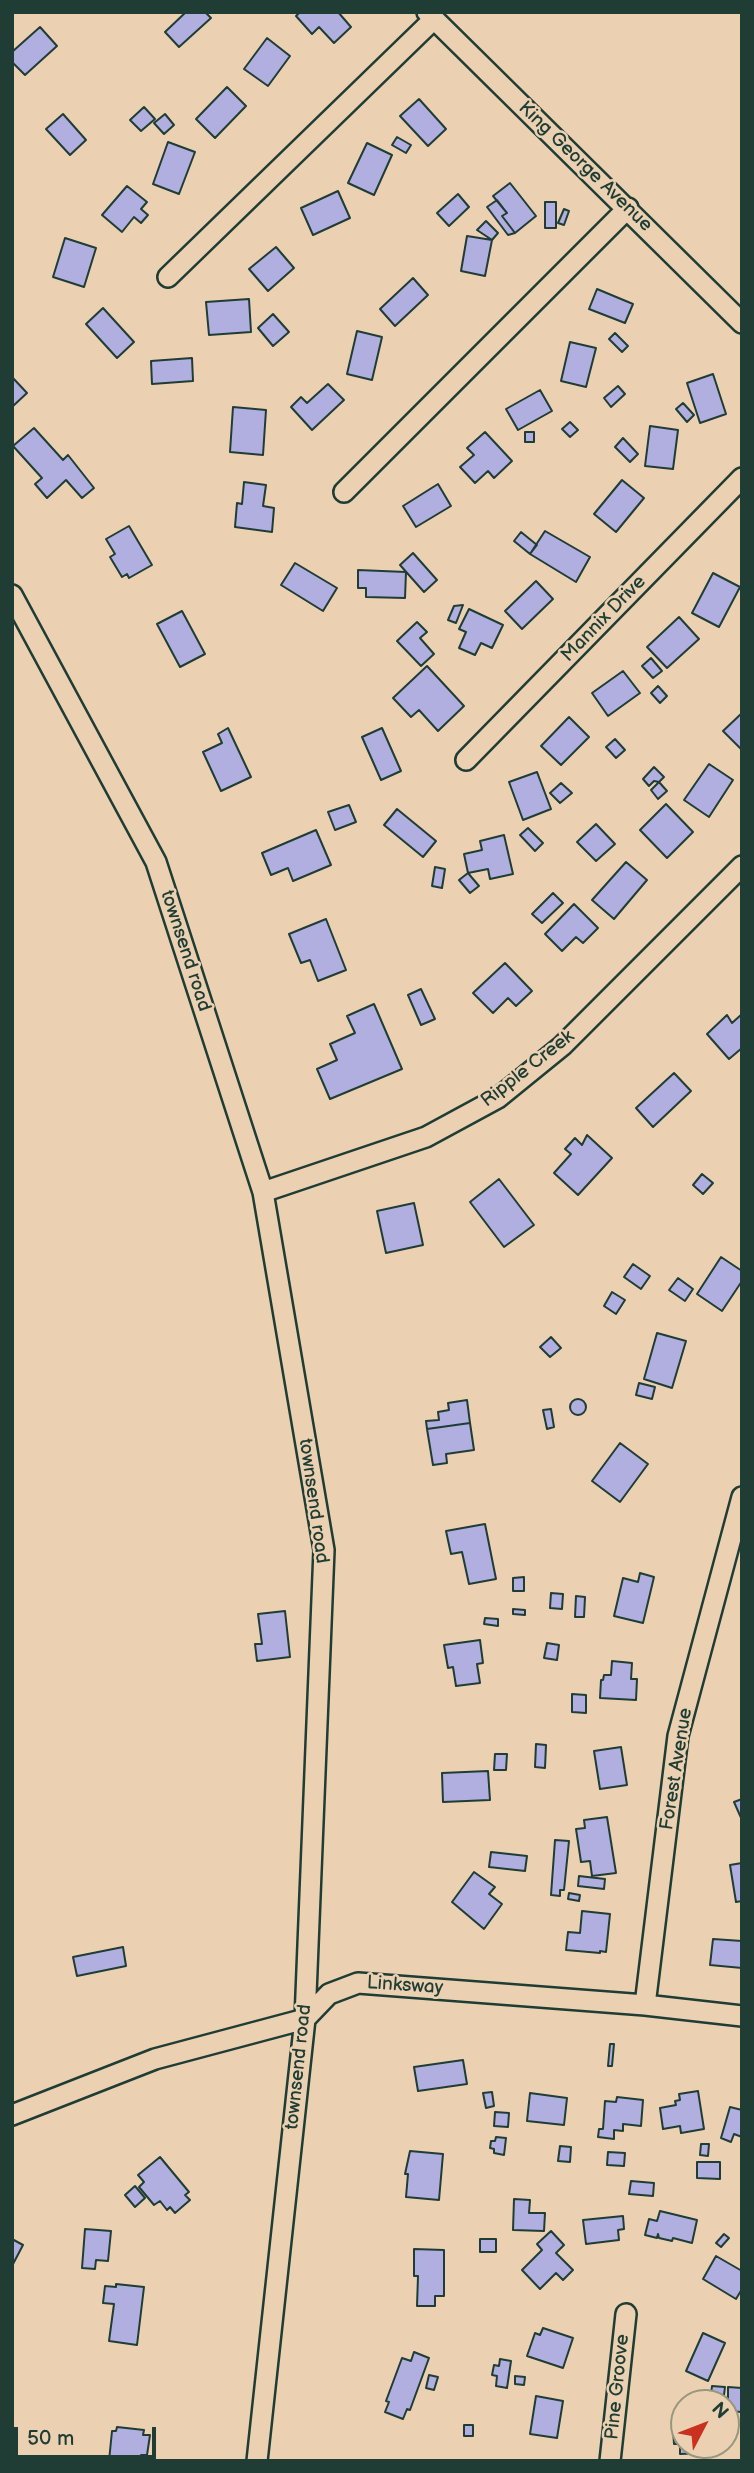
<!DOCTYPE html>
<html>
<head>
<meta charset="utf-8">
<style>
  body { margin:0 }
  #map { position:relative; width:754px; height:2473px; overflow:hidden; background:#ebd1b2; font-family:"Balsamiq Sans",sans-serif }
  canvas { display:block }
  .frame { position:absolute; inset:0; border:14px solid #1f3d34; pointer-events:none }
  .north { position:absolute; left:670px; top:2389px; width:70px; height:70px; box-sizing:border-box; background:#ebd1b2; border:2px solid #999680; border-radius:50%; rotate:48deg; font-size:19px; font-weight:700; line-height:28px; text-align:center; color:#1f3d34 }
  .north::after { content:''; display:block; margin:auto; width:24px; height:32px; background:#c8321e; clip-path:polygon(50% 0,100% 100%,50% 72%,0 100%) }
  .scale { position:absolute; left:14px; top:2427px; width:142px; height:32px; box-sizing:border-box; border:4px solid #1f3d34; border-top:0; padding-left:9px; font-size:21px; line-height:24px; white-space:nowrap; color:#1f3d34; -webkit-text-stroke:5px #ebd1b2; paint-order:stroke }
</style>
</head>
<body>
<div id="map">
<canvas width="754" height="2473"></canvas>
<div class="frame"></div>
<div class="north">N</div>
<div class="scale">50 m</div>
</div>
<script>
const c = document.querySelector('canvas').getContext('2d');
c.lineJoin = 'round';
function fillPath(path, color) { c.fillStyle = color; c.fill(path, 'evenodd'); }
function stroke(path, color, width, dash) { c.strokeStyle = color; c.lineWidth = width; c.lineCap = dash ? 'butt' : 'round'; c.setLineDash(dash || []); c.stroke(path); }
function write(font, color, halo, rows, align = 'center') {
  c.font = font + ' "Balsamiq Sans",sans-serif'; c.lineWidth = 5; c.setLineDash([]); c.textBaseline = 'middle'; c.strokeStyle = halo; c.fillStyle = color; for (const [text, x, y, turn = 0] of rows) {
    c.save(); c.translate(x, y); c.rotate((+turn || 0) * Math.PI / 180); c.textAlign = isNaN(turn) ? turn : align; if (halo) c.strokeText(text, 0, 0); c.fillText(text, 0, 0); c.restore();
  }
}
const building = new Path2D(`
  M186 12H205L211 18 179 47 165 32Z
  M300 12H338L351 27 334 43 319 27 312 34 296 16Z
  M40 27 57 46 25 75 12 62V52Z
  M267 38 290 56 268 86 244 69Z
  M227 87 246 106 215 138 196 119Z
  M419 99 446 129 428 146 400 116Z
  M144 107 155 119 141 131 130 120Z
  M63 114 86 140 70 155 46 129Z
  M165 114 174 125 164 134 154 123Z
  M397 137 411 145 406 153 392 145Z
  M168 142 195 152 179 194 153 184Z
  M367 143 392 155 374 195 348 183Z
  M510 183 536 216 515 233 502 216 507 213 493 196Z
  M127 186 147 202 141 209 148 215 141 223 134 217 122 232 102 215Z
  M338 191 350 218 313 235 301 208Z
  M458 194 469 207 449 226 437 213Z
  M497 200 507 213 502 216 515 233 508 235 487 207Z
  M545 202H556V228H545Z
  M564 209 569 211 564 225 558 223Z
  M486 221 498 233 492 240 477 230Z
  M467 236 492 240 485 276 461 271Z
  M65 238 96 248 84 287 53 277Z
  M276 247 294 268 268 291 249 269Z
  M413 278 428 295 395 326 380 309Z
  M597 289 633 304 625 323 589 309Z
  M249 299 251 332 209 335 206 302Z
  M103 308 134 342 117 358 86 324Z
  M273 314 289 332 273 346 258 328Z
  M357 331 382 337 372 380 347 374Z
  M615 333 628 346 622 352 609 339Z
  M570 342 596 348 586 387 561 381Z
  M192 358 193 381 152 384 151 361Z
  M713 374 726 414 700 423 687 383Z
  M12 377 27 393 12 407Z
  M328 384 344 400 312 430 291 407 301 397 307 403Z
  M618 386 625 394 611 407 604 398Z
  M540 390 552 411 518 430 506 409Z
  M683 403 694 415 687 422 676 409Z
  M233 407 266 410 263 455 230 452Z
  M570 422 578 430 570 437 562 429Z
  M650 426 678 430 673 469 645 466Z
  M34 428 63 460 68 455 94 488 82 498 66 480 47 498 35 484 42 478 13 446Z
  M485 432 512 461 494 478 488 471 475 483 460 467 474 455 467 448Z
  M525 432H534V442H525Z
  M623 438 638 454 630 462 615 447Z
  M622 480 644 498 616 532 594 514Z
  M244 482 266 485 263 506 274 508 272 532 235 527 237 503 242 504Z
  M438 484 451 506 416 527 403 506Z
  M129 526 152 565 129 578 127 574 122 577 110 557 115 554 106 539Z
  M545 531 590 557 576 582 530 554Z
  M521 532 537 545 530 554 514 541Z
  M413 553 437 580 424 592 400 565Z
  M295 563 337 588 323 611 281 585Z
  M358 570 406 572 405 598 366 597V588H358Z
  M713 573 740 587 719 627 692 613Z
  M536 581 553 599 522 629 505 611Z
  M463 605 456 623 448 620 454 606Z
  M469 609 503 625 492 648 481 643 475 655 459 648 466 632 459 629Z
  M182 611 205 654 180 667 157 624Z
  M679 617 699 639 667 668 647 647Z
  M417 622 427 632 420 638 434 654 421 666 397 641Z
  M651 658 662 671 653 678 642 666Z
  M427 666 464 706 438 731 419 710 411 717 393 698Z
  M623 671 640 693 608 716 592 693Z
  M658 686 667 696 660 703 651 693Z
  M742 713V750L723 731Z
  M569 717 589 737 561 765 541 746Z
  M228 728 251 777 221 791 203 752 222 743 218 734Z
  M382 728 401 771 381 780 362 737Z
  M615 739 625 750 616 758 606 747Z
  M709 764 733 780 709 817 684 800Z
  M654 767 664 777 659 782 654 781 649 786 643 779Z
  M537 772 551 809 523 820 509 782Z
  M659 782 667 791 658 799 651 790Z
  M561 783 572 793 560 803 550 793Z
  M666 804 693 832 667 858 640 830Z
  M349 805 356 822 335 830 328 812Z
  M397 809 436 841 423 857 384 825Z
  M596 824 615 844 596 861 577 842Z
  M528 828 543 843 535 851 520 835Z
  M316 830 331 865 293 881 288 868 271 875 262 853Z
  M504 835 513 874 490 879 488 869 468 873 464 854 482 850 480 841Z
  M626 862 647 880 614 919 592 900Z
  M435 867 445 869 442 888 432 886Z
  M468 873 479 886 470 893 459 880Z
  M553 893 563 903 542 923 532 914Z
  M574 904 598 928 583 943 576 937 562 951 545 934Z
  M326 919 346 970 318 981 310 960 301 963 289 934Z
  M505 963 532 991 516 1006 508 998 493 1013 473 993Z
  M421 989 435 1019 421 1025 408 995Z
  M374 1004 402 1069 330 1099 317 1069 337 1060 330 1044 355 1033 347 1016Z
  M742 1014V1048L729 1059 707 1034 727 1015 732 1023Z
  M674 1073 691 1091 653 1127 636 1108Z
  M587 1135 612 1158 578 1195 554 1173 571 1154 565 1149 575 1138 582 1145Z
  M702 1174 713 1183 703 1194 693 1185Z
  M499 1179 534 1225 504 1247 470 1202Z
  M414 1203 423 1245 386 1253 377 1211Z
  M721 1257 742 1271V1281L722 1311 697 1294Z
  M633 1264 650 1276 641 1289 624 1277Z
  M678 1278 693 1289 685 1301 669 1290Z
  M612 1292 625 1300 616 1314 604 1306Z
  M657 1333 686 1341 672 1388 644 1379Z
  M551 1337 561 1348 550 1357 540 1347Z
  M639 1383 655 1387 652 1399 636 1395Z
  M570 1407a8 8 0 1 1 16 0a8 8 0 1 1-16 0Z
  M467 1400 470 1423 427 1429 426 1421 439 1420 438 1412 449 1410 448 1403Z
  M551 1409 554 1427 547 1429 543 1410Z
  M470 1423 474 1450 446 1454 447 1463 433 1465 427 1429Z
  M620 1443 648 1464 620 1502 592 1481Z
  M485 1524 496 1579 469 1584 462 1552 451 1554 446 1531Z
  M640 1573 654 1577 643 1623 614 1616 623 1578 638 1582Z
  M524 1577V1591H513V1578Z
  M551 1593 563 1594 562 1609 550 1608Z
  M576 1596 585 1597 584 1617H575Z
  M513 1609 525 1610V1615L513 1614Z
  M285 1611 290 1657 257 1661 255 1644H262L258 1614Z
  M485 1618 498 1619V1626L484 1624Z
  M480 1640 483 1663 477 1664 480 1683 456 1686 453 1667 448 1668 444 1645Z
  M547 1643 559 1645 557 1660 544 1658Z
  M612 1661 632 1663 631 1679H637L636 1700 600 1698 601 1680H603L604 1675H611Z
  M572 1694 586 1695V1713L572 1712Z
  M536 1744 546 1745 545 1768 535 1767Z
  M621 1747 627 1785 600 1789 594 1751Z
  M495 1754H507L506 1770H494Z
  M488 1771 490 1800 443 1802 442 1773Z
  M742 1799V1820L734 1802Z
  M607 1817 616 1873 592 1876 590 1861 581 1862 576 1829 585 1828 584 1820Z
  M555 1840 569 1841 564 1890H560V1896L551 1895Z
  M491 1852 527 1856 525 1871 489 1867Z
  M742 1863V1901L736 1902 730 1865Z
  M474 1872 495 1887 489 1894 502 1904 484 1929 452 1902Z
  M579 1876 605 1879 604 1889 578 1886Z
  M569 1893 580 1895 579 1901 568 1899Z
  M582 1911 610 1914 606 1952 600 1951V1953L566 1950 568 1932 580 1933Z
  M713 1939 742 1941V1968L710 1965Z
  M123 1947 126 1966 77 1976 73 1957Z
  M610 2044H614L612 2066H608Z
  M463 2060 467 2084 418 2091 414 2067Z
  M698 2091 704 2129 681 2133 680 2126 663 2129 660 2108 676 2105 675 2101 680 2100 679 2094Z
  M492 2092 494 2106 486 2108 483 2093Z
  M530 2093 567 2098 564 2125 527 2121Z
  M617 2097 643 2100 641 2126 623 2124V2131L614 2130V2139L598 2137 599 2129H603L605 2101 616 2102Z
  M730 2107 742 2110V2137L734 2134 731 2142 721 2138Z
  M495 2112 509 2113 508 2127 494 2126Z
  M496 2137 506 2138 504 2155 494 2153V2149L490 2148 491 2141H495Z
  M701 2144H709L708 2156 700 2155Z
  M560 2146 571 2147 570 2162 558 2161Z
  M410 2151 443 2154 439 2200 406 2197 408 2174H405Z
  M608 2152 625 2153 624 2166 607 2165Z
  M160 2157 189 2192 185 2195 190 2200 175 2213 170 2207 167 2210 160 2201 154 2205 139 2187 144 2182 138 2175Z
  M697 2162H720V2179L697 2178Z
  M631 2181 654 2183 653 2196 629 2194Z
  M135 2186 145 2198 135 2207 125 2195Z
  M514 2199 530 2200 529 2213H545L544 2231 513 2230Z
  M660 2211 697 2220 692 2243 673 2238 672 2241 659 2238 658 2234 657 2238 645 2235 649 2219 657 2221Z
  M623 2216 624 2229 618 2230 619 2240 586 2244 583 2220Z
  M85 2229 111 2231 108 2261 96 2260 95 2269 82 2268Z
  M551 2231 564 2245 556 2253 573 2270 563 2280 556 2273 540 2289 522 2270 542 2250 537 2244Z
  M724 2234 729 2238 721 2247 716 2243Z
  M12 2239 23 2245 12 2266Z
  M480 2239H496V2252H480Z
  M414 2249 444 2250V2296H435V2306H417L418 2276H414Z
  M716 2256 742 2271V2289L736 2299 703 2279Z
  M116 2284 144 2287 137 2345 109 2341 114 2304 103 2303 105 2286 116 2287Z
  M543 2328 573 2338 563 2368 527 2356 535 2333 540 2335Z
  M703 2333 725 2343 708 2381 686 2371Z
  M414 2352 429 2358 410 2410 407 2409 403 2419 385 2412 389 2402 386 2401 402 2358 411 2361Z
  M500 2359 511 2361 507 2388 496 2386 497 2376 492 2375 494 2365 499 2366Z
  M429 2375 438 2377 434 2390 426 2388Z
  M515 2376 525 2377 524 2385 515 2384Z
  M712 2386 725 2387 724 2395 711 2394Z
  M728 2387 742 2388V2412L728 2411Z
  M536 2396 563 2401 557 2438 530 2434Z
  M704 2399 719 2400V2403H704Z
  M678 2412H684V2445H704V2453L680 2454V2444H674L673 2429 679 2428Z
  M464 2425H473V2436H464Z
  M117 2427 144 2430 143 2435H150L147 2455H141L140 2461H109L112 2431H116Z`);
const minor = new Path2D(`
  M427 12 742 323
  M168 277 434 19
  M344 492 628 208
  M12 595 156 862 263 1192 324 1550 305 2019 257 2461
  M466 760 742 478
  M263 1192 426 1137 498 1098 562 1046 742 866
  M645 2005 678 1736 742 1497
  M12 2115 155 2059 305 2019 329 1994 358 1983 645 2005 742 2016
  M610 2461 626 2314`);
const streetNames = [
  ["King George Avenue",585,167,44],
  ["Mannix Drive",604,619,-46],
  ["townsend road",185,951,72],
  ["Ripple Creek",528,1069,-38],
  ["townsend road",313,1501,82],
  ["Forest Avenue",677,1769,-81],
  ["Linksway",405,1986,4],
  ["townsend road",299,2067,-84],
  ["Pine Groove",618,2387,-84]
];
fillPath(building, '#b0afe0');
stroke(building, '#1f3d34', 2);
stroke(minor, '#1f3d34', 24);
stroke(minor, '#ebd1b2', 19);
write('19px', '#1f3d34', '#ebd1b2', streetNames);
</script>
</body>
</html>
